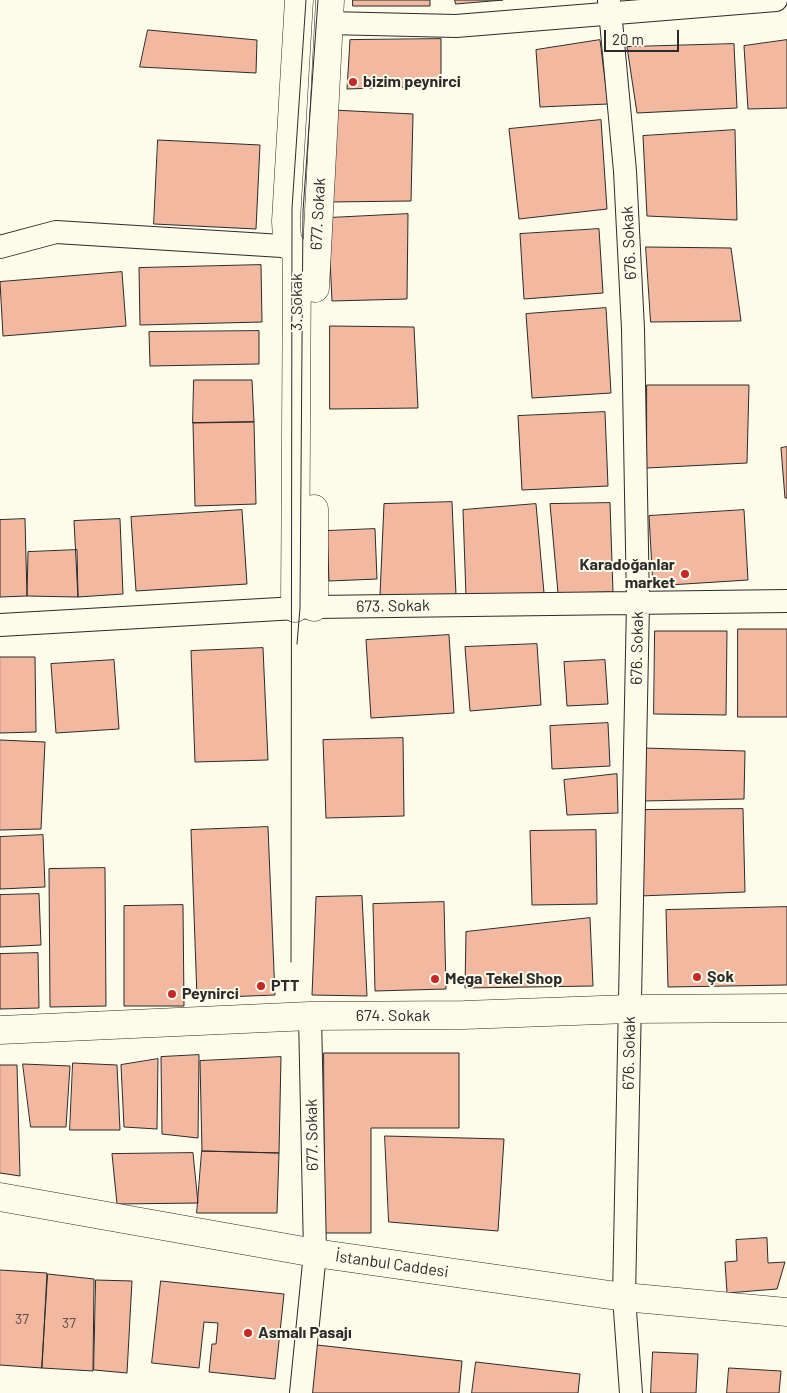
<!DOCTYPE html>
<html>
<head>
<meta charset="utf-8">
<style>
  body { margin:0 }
  #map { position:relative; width:787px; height:1393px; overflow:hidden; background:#fdfbea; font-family:Barlow,sans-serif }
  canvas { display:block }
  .scale { position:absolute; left:604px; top:30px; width:75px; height:22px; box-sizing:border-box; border:2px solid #2b2b2b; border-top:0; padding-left:6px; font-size:15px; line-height:18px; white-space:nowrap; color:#2b2b2b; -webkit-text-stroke:4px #fdfbea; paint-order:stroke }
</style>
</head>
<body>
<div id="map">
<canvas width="787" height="1393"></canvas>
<div class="scale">20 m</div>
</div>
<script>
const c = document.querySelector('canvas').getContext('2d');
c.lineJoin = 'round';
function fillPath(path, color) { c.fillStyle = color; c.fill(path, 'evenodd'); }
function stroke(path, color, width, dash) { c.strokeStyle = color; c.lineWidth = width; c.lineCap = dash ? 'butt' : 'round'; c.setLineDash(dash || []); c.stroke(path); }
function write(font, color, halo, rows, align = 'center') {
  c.font = font + ' Barlow,sans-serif'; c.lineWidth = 4; c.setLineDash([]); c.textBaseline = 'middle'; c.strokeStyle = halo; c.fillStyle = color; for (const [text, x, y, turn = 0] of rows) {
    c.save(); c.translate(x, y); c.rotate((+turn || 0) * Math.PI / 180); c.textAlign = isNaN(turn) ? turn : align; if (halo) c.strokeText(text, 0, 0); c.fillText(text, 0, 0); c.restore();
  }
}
const building = new Path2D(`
  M353 0H430V6H353Z
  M455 0H503L456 4Z
  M148 30 257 40 256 73 140 67Z
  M441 39V86L347 89 350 40Z
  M600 40 608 104 540 107 536 50Z
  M787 40V108L748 109 744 46Z
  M734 44 737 108 637 113 627 47Z
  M332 110 413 114 411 201 329 202Z
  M601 120 607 209 519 219 509 129Z
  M735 130 737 220 647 216 643 136Z
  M158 140 260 145 256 229 154 224Z
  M408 214 407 299 332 301 328 218Z
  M599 229 603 293 524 299 520 234Z
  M646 247 731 248 741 321 651 322Z
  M261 265 262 322 140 325 139 268Z
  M122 272 126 326 3 336 0 282Z
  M606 308 611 393 532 398 526 314Z
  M330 326 414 327 418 408 330 409Z
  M259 331V364L150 366 149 332Z
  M194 380H252L254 422 193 423Z
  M647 385H749L747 463 647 468Z
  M605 412 608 486 522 490 518 416Z
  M254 422 256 504 195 506 193 423Z
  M787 447V498H785L781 448Z
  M452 502 456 595H380L384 504Z
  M610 503 613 592 558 593 550 504Z
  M536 504 544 593 466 597 463 510Z
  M242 510 247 584 136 591 131 517Z
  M744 510 748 580 653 586 649 516Z
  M25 519 27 596 0 597V520Z
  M120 519 123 594 78 597 74 521Z
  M375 529 377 579 329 581 327 531Z
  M77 550 78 597 27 596 28 552Z
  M738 629H787V717H738Z
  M655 631H727L726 715 654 714Z
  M449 635 454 713 371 718 366 640Z
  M537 644 541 705 470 711 465 647Z
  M263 648 268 760 195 762 191 651Z
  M0 657H35L36 732 0 733Z
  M114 660 119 729 56 733 51 664Z
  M605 660 608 704 567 706 564 662Z
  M608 723 610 766 552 769 550 726Z
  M403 738 404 816 326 818 323 740Z
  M0 740 45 742 41 829 0 830Z
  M644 748 745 751 744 799 643 801Z
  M617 774 618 813 567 815 564 780Z
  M743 809 745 892 639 896 641 810Z
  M268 827 275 995 197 998 191 830Z
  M596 830 597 904 532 905 530 831Z
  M43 835 45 887 0 889V837Z
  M105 868 106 1006 50 1007 49 869Z
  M39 894 41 945 0 947V895Z
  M362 896 367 996 312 995 316 897Z
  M444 902 446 989 375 991 373 904Z
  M183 905 184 1006H124V906Z
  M787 907V985L668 987 666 910Z
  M590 918 593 986 465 988 466 932Z
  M38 953 39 1008 0 1009V954Z
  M324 1053H459V1128H371V1233H325Z
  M199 1055 198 1138 162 1134 161 1057Z
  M281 1057 279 1153 202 1151 200 1061Z
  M158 1059 157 1129 124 1127 121 1065Z
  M73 1063 117 1065 120 1130H70Z
  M23 1064 70 1066 66 1127H31Z
  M0 1065H17L20 1176 0 1173Z
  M385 1136 504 1139 498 1231 389 1222Z
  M202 1151 279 1153 277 1213H197Z
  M193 1153 198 1203 117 1204 112 1154Z
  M767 1238 768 1263 785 1262 777 1289 727 1293 725 1262 737 1261 736 1240Z
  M0 1270 47 1273 42 1368 0 1365Z
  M48 1274 94 1279 93 1371 42 1368Z
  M96 1280 132 1281 127 1373 94 1370Z
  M161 1281 284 1294 275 1379 209 1372 212 1344H216L218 1323 204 1322 199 1368 152 1363Z
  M317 1345 462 1361 459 1393H312Z
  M653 1352 698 1354 696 1393H651Z
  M476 1362 580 1374 578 1393H472Z
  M729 1368 781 1371 779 1393H727Z`);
const minor = new Path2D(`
  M609 0 625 171 633 329 638 603 624 1297 631 1393
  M328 23 456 26 776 0
  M0 247 56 232 282 246 303 252
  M0 625 314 607 787 601
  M301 1393 315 1253 310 1016`);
const tertiary = new Path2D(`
  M315 288 330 0
  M314 607V509
  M295 608 297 256 287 239 286 221 299 0`);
const secondary = new Path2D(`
  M0 1030 310 1016 464 1015 629 1009 787 1008
  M0 1197 315 1253 624 1297 787 1312`);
const tram = new Path2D(`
  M297 644 300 608 303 211 318 0
  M291 962 292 208 306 0`);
const markers = [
  [353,82,5,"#c62828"],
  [685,574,5,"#c62828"],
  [697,977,5,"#c62828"],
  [435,979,5,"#c62828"],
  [261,986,5,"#c62828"],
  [172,994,5,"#c62828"],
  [248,1333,5,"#c62828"]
];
const numberNames = [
  ["37",22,1319],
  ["37",69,1323]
];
const poiNames = [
  ["bizim peynirci",363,82],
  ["Karadoğanlar",675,565,"right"],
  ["market",675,583,"right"],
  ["Şok",707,977],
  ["Mega Tekel Shop",445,979],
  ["PTT",271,986],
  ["Peynirci",182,994],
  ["Asmalı Pasajı",258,1333]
];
const streetNames = [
  ["677. Sokak",318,214,-87],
  ["676. Sokak",629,243,-93],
  ["3. Sokak",297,302,-90],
  ["673. Sokak",393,606,-1],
  ["676. Sokak",637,648,-89],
  ["674. Sokak",393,1016],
  ["676. Sokak",629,1053,-89],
  ["677. Sokak",312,1135,-91],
  ["İstanbul Caddesi",392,1264,8]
];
fillPath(building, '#f2b8a0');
stroke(building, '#2b2b2b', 1);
stroke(minor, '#2b2b2b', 24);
stroke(tertiary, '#2b2b2b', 29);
stroke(secondary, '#2b2b2b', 29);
stroke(minor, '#fdfbea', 22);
stroke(tertiary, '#fdfbea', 28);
stroke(secondary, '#fdfbea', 28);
stroke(tram, '#2b2b2b', 1);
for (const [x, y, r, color] of markers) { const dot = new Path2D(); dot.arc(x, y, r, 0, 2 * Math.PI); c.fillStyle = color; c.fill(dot); stroke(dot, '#fdfbea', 2); }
write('14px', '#5d4e48', null, numberNames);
write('bold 16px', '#2b2b2b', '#fdfbea', poiNames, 'left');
write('16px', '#2b2b2b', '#fdfbea', streetNames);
</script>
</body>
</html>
